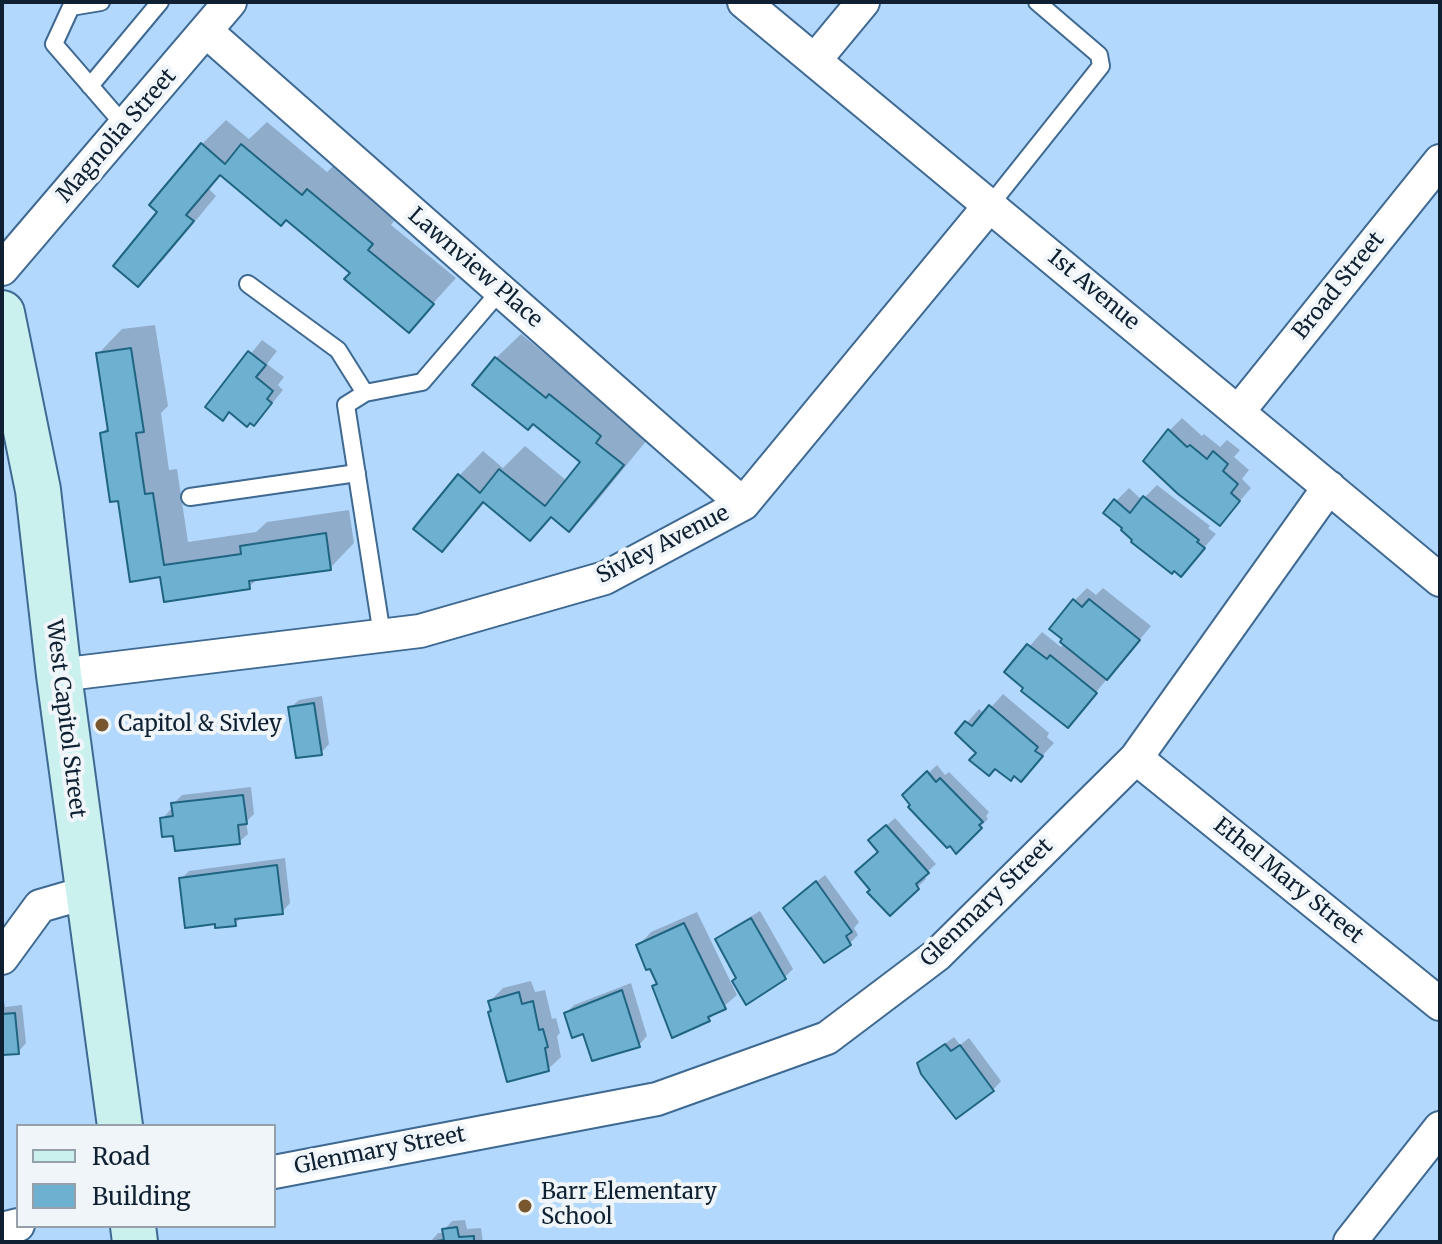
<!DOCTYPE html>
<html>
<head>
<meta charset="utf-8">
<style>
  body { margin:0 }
  #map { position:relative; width:1442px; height:1244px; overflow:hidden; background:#b3d8fd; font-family:Merriweather,serif }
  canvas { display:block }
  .frame { position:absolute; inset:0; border:4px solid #0e2031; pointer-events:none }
  .legend { position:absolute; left:16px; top:1124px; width:260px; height:104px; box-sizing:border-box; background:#f0f5fa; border:2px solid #96a0aa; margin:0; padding:10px 14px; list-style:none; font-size:24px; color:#0e2031 }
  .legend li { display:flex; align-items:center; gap:16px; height:40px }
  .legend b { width:40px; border:2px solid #96a0aa }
</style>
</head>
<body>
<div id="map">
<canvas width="1442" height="1244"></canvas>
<div class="frame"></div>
<ul class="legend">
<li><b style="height:10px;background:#caf1ee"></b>Road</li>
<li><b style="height:22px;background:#6db0cf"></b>Building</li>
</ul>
</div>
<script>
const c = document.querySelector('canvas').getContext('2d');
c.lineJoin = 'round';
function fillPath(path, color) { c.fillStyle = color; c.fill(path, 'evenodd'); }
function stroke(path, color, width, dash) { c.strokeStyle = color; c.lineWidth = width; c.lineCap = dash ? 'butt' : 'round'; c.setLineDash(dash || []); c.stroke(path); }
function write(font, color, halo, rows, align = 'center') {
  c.font = font + ' Merriweather,serif'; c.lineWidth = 8; c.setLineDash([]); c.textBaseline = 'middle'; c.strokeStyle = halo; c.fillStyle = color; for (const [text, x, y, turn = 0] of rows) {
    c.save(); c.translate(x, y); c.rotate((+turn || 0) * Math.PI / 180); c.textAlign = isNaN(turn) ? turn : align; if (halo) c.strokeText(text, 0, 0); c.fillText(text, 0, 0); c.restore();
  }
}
const shadow = new Path2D(`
  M226 120 249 139 267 122 327 172 333 166 396 218 391 225 456 278 409 330 353 272 286 218 222 174 209 189 216 196 163 260 138 284 160 212 202 144Z
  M155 325 168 406 161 413 169 470 177 469 188 542 256 532 267 522 349 510 354 543 330 568 258 578 249 587 162 575 120 498 102 433 109 426 98 354 122 329Z
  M521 334 571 375 575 371 624 411 618 418 647 440 593 506 569 530 553 516 530 539 485 502 442 550 459 476 483 451 503 468 525 446 567 481 583 462 496 358Z
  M262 340 277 351 267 364 284 377 278 385 283 390 266 411 254 424 230 410 208 406Z
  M1182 418 1202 436 1204 434 1220 447 1227 440 1240 450 1234 457 1249 470 1242 479 1251 488 1232 510 1169 431Z
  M1157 485 1210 526 1208 528 1216 534 1181 574 1116 501 1129 488 1142 500Z
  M1087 588 1096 595 1103 588 1151 626 1068 726 1007 672 1042 632 1061 647 1065 643 1074 601Z
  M1003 694 1049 733 1047 737 1054 743 1021 779 978 752 958 733 979 709 985 714Z
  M322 696 329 744 321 753 290 708 299 700Z
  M937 765 945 775 949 772 989 812 986 816 988 819 956 851 905 795Z
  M251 787 254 814 246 822 248 834 239 842 175 834 162 819 170 810H174V803L182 795Z
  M895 818 936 864 924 875 926 879 890 913 879 832Z
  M285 858 290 903 282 912 243 916 235 924 181 879 189 871Z
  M825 875 859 922 854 928 858 935 850 943 794 900Z
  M760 911 793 969 785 977H738L717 940 726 931Z
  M697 912 737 995 709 1019 655 986 658 982 639 945 651 932Z
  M531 981 535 992 545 990 552 1019 556 1018 560 1033 557 1036 561 1057 548 1069 492 1011 490 1001 503 988Z
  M631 983 647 1036 639 1045 585 1032 566 1013 574 1005Z
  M4 1001 5 1007 22 1005 26 1043 18 1052 2 1053V1002Z
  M954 1037 960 1045 969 1038 1001 1081 993 1090 928 1056Z
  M465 1220 467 1229 481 1228 483 1242H430L438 1233H445L444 1230 452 1221Z`);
const building = new Path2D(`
  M201 143 225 164 241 144 302 195 307 189 373 244 368 250 434 304 409 333 344 279 350 273 286 220 281 226 220 175 186 215 194 221 138 287 113 266 157 212 149 205Z
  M131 348 144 432 136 433 145 494 153 493 164 565 241 554 240 546 326 533 331 570 249 581 250 589 164 602 160 577 130 582 118 501 110 502 100 433 108 431 96 353Z
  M248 351 266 365 256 377 273 391 267 399 272 403 254 426 250 423 247 427 229 412 223 421 205 407Z
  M495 357 546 398 549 394 601 436 596 443 624 465 569 532 551 517 530 541 483 502 442 552 413 529 458 474 480 493 499 469 545 506 580 462 533 424 528 430 472 385Z
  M1168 429 1187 447 1190 445 1207 459 1213 451 1228 464 1223 471 1238 484 1231 493 1240 501 1220 526 1178 494 1143 461Z
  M1143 496 1199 540 1197 542 1205 548 1181 577 1174 571 1172 574 1131 542 1132 540 1121 530 1122 528 1103 513 1114 499 1130 513Z
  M1073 599 1082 607 1089 599 1140 640 1107 680 1060 642 1062 639 1049 629Z
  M1027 644 1047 659 1050 655 1097 693 1068 728 1021 691 1023 688 1004 672Z
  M314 703 322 755 296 758 288 707Z
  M989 705 1038 747 1035 751 1043 756 1021 782 1014 776 1011 781 995 769 989 776 969 760 976 753 955 733 965 721 972 726Z
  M927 771 936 782 940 778 983 822 979 825 982 828 956 854 950 846 947 848 908 807 910 805 902 795Z
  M243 795 247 824 238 825 240 844 175 851 173 836 162 837 160 818 173 816 171 803Z
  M886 825 929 873 916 884 919 889 890 916 867 892 870 890 855 872 878 852 868 840Z
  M277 865 283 914 235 919 236 926 215 928V924L185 928 179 878Z
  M816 881 852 932 846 936 851 945 824 963 783 908Z
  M751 918 786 979 746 1005 732 981 736 978 715 939Z
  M684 923 726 1009 708 1017 710 1021 672 1038 652 986 657 984 650 969 646 970 636 945Z
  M622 990 640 1047 592 1061 583 1034 572 1038 564 1013Z
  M519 992 522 1004 533 1001 539 1030 543 1029 548 1047 545 1048 549 1071 507 1082 488 1012 491 1011 488 1001Z
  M15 1013 19 1054 2 1055V1014Z
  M945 1044 951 1051 960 1045 994 1091 956 1119 921 1074 917 1063Z
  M457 1227 459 1237 474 1236V1242H428L444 1240 442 1229Z`);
const service = new Path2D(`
  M101 2 71 7 54 44 125 126
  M90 86 160 2
  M991 204 1101 66 1099 55 1037 2
  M248 284 338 350 365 393
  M190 497 357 473
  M382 635 346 405 365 393 422 382 500 291`);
const minor = new Path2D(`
  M744 2 1440 580
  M207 32 743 504
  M815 60 863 2
  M2 269 230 2
  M1238 412 1440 161
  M59 675 420 631 605 578 743 504 991 204
  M1136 758 1440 1004
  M2 958 40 906 88 892
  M274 1172 657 1099 827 1038 937 955 1136 758 1329 487
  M2 1229 18 1225
  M1350 1242 1440 1128`);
const secondary = new Path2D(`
  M2 313 38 490 59 675 120 1126
  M133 1226 135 1242`);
const markers = [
  [102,725,8,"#78562e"],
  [525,1206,8,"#78562e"]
];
const streetNames = [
  ["Magnolia Street",117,136,-49],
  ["Lawnview Place",475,268,41],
  ["Broad Street",1339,286,-51],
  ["1st Avenue",1093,290,40],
  ["Sivley Avenue",663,545,-27],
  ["West Capitol Street",65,719,83],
  ["Ethel Mary Street",1288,881,39],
  ["Glenmary Street",987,903,-44],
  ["Glenmary Street",380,1151,-11]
];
const poiNames = [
  ["Capitol & Sivley",118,725],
  ["Barr Elementary",541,1193],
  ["School",541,1218]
];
fillPath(shadow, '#0003');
fillPath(building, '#6db0cf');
stroke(building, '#1f6581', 2);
stroke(service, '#3e6992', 20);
stroke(minor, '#3e6992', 36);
stroke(secondary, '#3e6992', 48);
stroke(service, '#fff', 16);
stroke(minor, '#fff', 32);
stroke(secondary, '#caf1ee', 44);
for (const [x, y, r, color] of markers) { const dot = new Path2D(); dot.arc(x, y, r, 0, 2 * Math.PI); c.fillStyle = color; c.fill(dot); stroke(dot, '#f0f5fa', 3); }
write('22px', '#0e2031', '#f0f5fa', streetNames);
write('22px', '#0e2031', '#f0f5fa', poiNames, 'left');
</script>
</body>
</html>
